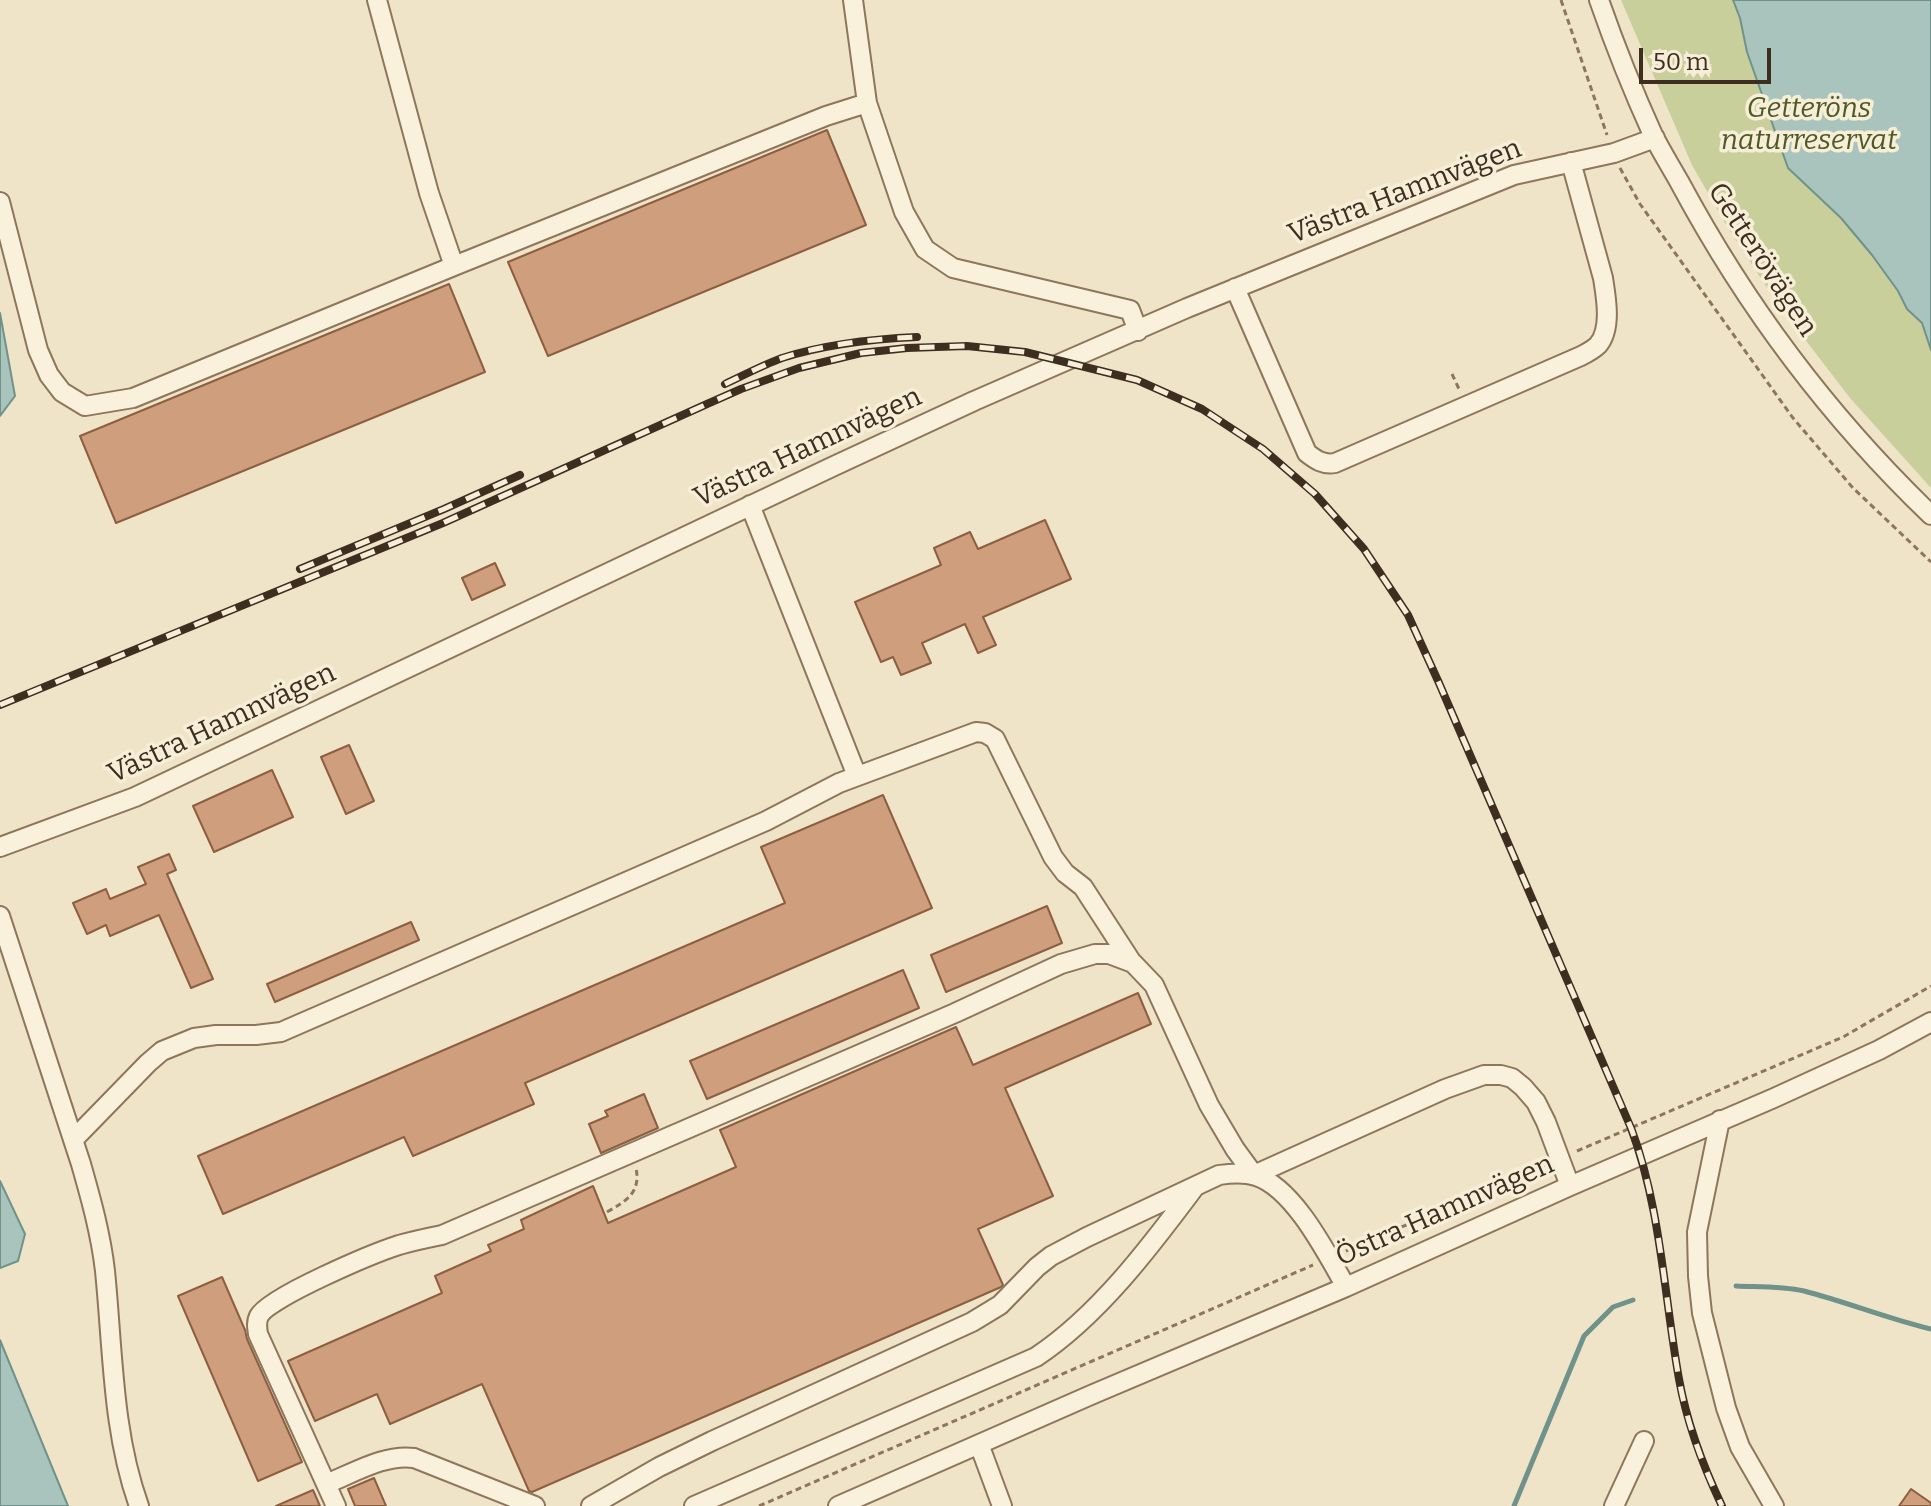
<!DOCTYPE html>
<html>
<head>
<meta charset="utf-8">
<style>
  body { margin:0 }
  #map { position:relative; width:1931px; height:1506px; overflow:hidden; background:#f0e4c8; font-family:Bitter,serif }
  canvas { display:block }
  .scale { position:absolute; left:1639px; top:48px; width:132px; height:36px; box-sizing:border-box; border:4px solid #3d2e20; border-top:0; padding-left:10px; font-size:24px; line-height:28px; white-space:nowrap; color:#3d2e20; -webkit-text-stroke:6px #f7eed8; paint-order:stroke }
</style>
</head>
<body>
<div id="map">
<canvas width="1931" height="1506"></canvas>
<div class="scale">50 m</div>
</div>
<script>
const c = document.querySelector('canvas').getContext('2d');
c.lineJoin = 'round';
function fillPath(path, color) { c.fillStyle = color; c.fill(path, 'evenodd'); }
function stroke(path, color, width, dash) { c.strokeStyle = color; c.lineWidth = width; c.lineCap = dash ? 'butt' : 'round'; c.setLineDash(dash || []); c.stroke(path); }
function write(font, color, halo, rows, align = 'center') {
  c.font = font + ' Bitter,serif'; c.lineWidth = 7; c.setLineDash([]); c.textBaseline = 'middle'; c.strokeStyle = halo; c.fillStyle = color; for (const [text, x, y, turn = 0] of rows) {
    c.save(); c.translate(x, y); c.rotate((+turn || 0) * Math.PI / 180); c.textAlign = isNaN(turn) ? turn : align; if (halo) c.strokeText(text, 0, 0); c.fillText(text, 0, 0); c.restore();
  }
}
const green = new Path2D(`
  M1621 0H1931V488L1850 398 1777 303 1728 228 1692 165Z`);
const water = new Path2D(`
  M1733 0H1931V350L1922 323 1907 309 1898 291 1872 255 1841 218 1788 168 1747 52 1740 18Z
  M0 313 15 396 0 416Z
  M0 1181 25 1234 18 1261 0 1268Z
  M0 1340 68 1506H0Z`);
const stream = new Path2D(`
  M1736 1286C1758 1287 1782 1286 1804 1291 1847 1302 1888 1319 1931 1329
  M1514 1506 1584 1336 1613 1307 1633 1300`);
const building = new Path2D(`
  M827 130 866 225 548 356 508 262Z
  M449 284 485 372 116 523 80 436Z
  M1045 520 1071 579 983 617 996 645 978 653 965 624 922 643 931 663 901 675 893 657 881 662 855 602 941 565 934 548 970 532 978 549Z
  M495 563 505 585 472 600 462 578Z
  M349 745 374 801 346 814 321 757Z
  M272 770 293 817 214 852 193 806Z
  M883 795 932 908 525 1083 534 1104 413 1156 404 1137 223 1214 198 1156 785 903 761 847Z
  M169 854 176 870 167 874 213 979 191 988 159 915 110 936 106 925 87 934 73 903 106 889 110 899 146 884 138 867Z
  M1047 906 1062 943 946 992 931 955Z
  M411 922 419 940 275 1002 267 984Z
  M903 970 919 1008 707 1099 690 1061Z
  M1138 993 1151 1024 1005 1088 1053 1196 978 1229 1003 1285 1001 1287 532 1492 529 1491 482 1384 390 1424 377 1394 315 1421 288 1361 442 1293 435 1276 491 1251 488 1245 524 1229 521 1220 593 1186 608 1223 736 1167 720 1130 956 1027 973 1065Z
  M644 1094 658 1128 601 1153 589 1124 608 1116 605 1111Z
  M222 1277 245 1330 247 1339 302 1462 258 1481 178 1296Z
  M374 1478 386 1506H355L348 1489Z
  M1911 1489 1931 1503V1506H1899Z
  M313 1490 320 1506H276Z`);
const path = new Path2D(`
  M1561 0 1607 135
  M1620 168 1640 204 1793 418 1853 488 1931 562
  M1452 374 1459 389
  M1577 1151 1843 1037 1931 986
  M607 1212C626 1201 641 1193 636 1168
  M1346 1251 1545 1165
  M759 1506 1313 1265`);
const minor = new Path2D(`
  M377 0 429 193 454 266 826 116 867 103
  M853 0 867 103 904 212 925 249 953 268 1130 310 1138 331
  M1599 0C1615 46 1633 91 1653 135 1661 151 1671 167 1680 183 1746 306 1830 418 1931 515
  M0 202 38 350 49 375 62 392 85 406 133 398 454 266
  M1235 288 1307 453C1316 460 1323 465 1335 463L1581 356C1587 353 1593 350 1598 345 1612 329 1606 297 1603 278L1571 162
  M750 505 857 776
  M0 847 135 797 834 466 974 401 1187 308 1514 175 1614 153 1655 138
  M0 916 81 1164C91 1199 101 1235 105 1271 113 1350 112 1431 139 1506
  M1720 1120 1697 1232 1698 1276 1702 1313 1726 1408 1740 1447 1774 1506
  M73 1140 148 1063 162 1051 194 1038 216 1035H256L281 1032 766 821 839 783 976 732 985 733 995 739 1053 857 1065 873 1083 887 1131 961
  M979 1444 1002 1506
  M326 1484C354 1473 384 1454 414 1458L535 1506
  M336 1506 258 1334C257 1328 256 1322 259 1316 269 1297 374 1253 399 1245 413 1241 427 1238 442 1235L955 1013 1061 964 1095 954H1109L1133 963 1154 985 1209 1105 1235 1149 1254 1175 1445 1089 1484 1075H1501L1512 1078 1523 1087 1536 1102 1546 1122 1570 1186
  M591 1506 659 1467 712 1441 972 1322 1000 1305 1037 1267 1051 1256 1087 1237 1219 1175C1232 1173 1244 1172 1256 1176 1294 1188 1327 1254 1346 1287
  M694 1506 1036 1357C1098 1316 1150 1247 1194 1188
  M838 1506 1091 1395 1346 1287 1570 1186 1774 1098 1879 1050 1931 1022
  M1614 1506 1644 1441`);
const rail = new Path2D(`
  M725 384C744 375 763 365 782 358 826 344 871 339 917 337
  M300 569 444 509 520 475
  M0 705 443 523 707 404 741 389 799 368 861 353 907 348 967 346 1025 352 1137 380 1202 409 1263 449 1315 494 1364 549 1408 615 1439 683 1631 1128C1661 1208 1664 1296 1679 1379 1687 1424 1703 1466 1722 1506`);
const parkNames = [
  ["Getteröns",1809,109],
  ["naturreservat",1809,141]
];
const streetNames = [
  ["Västra Hamnvägen",1405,192,-21],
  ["Getterövägen",1762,260,57],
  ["Västra Hamnvägen",808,448,-25],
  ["Västra Hamnvägen",222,724,-25],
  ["Östra Hamnvägen",1445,1211,-24]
];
fillPath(green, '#c9cf9b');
fillPath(water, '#a9c4bc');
stroke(water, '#6f938a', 2);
stroke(stream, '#6f938a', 5);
fillPath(building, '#cf9f7d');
stroke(building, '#8d5f41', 2);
stroke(minor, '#8d765c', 22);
stroke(path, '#8d765c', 3, [6, 4]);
stroke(minor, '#faf1dc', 18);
stroke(rail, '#3d2e20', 8);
stroke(rail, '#f7eed8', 5, [15]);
write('italic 28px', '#4d5a26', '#f7eed8', parkNames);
write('28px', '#3d2e20', '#f7eed8', streetNames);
</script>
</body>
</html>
